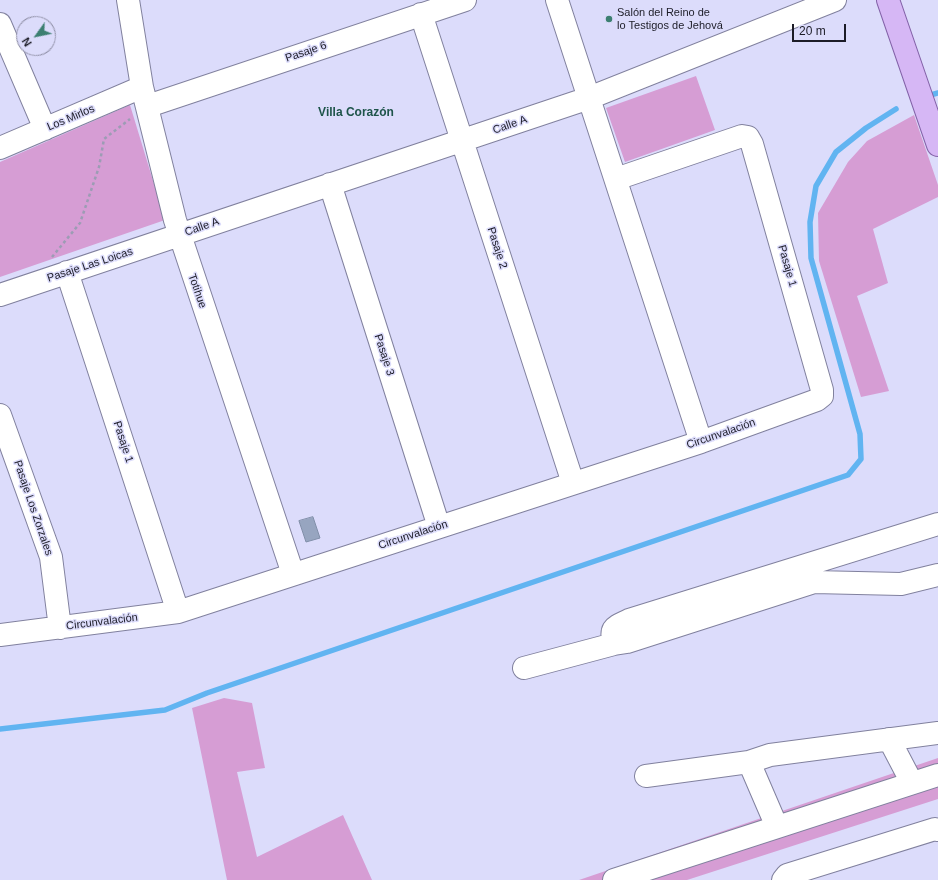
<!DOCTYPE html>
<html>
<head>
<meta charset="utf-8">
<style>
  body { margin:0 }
  #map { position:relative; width:938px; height:880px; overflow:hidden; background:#dcdcfb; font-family:Arial,sans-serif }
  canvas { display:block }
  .north { position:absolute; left:16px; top:16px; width:40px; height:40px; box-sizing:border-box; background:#dcdcfb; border:1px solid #8f8fa6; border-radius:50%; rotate:237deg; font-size:11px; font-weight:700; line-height:16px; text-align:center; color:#1c1c27 }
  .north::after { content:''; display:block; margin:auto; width:14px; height:18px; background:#3c7f71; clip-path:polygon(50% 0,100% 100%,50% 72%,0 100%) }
  .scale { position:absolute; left:792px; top:24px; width:54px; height:18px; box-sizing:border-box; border:2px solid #1c1c27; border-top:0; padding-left:5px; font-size:12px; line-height:14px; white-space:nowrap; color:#1c1c27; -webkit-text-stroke:3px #dcdcfb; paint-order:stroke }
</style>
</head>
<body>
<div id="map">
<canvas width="938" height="880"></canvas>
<div class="north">N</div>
<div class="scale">20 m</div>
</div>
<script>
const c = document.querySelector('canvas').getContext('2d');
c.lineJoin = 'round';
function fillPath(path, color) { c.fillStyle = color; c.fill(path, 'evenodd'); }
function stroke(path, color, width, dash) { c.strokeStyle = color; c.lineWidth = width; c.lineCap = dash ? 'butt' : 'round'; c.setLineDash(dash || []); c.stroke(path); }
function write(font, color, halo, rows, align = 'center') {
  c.font = font + ' Arial,sans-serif'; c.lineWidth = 3; c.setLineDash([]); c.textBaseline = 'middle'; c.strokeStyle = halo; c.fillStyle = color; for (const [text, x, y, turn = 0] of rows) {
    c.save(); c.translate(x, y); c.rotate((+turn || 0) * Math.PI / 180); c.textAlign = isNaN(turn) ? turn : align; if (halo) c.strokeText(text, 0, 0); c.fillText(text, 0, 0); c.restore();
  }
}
const green = new Path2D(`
  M696 76 715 130 625 162 606 108Z
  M130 105 165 220 0 277V162Z
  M914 115 938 185V197L873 229 888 283 857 296 889 391 861 397 819 261 818 213 848 162 867 141Z
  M224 698 252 703 265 768 237 772 257 857 343 815 372 880H227L192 708Z
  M938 758V799L687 880H579Z`);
const stream = new Path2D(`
  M927 96 938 93
  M0 729 165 710 207 693 848 475 861 459 860 434 811 258 810 222 816 186 836 152 866 128 896 109`);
const building = new Path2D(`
  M313 517 320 538 306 542 299 521Z`);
const path = new Path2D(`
  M52 257 80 223 99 167 104 139 130 119`);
const minor = new Path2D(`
  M128 0 142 87 175 220 293 574
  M557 0 701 442
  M421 14 573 483
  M0 24 45 129
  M148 106 465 0
  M0 148 142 87
  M330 184 439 527
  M67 272 178 612
  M0 295 589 98 835 0
  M0 415 51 557 60 628
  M0 635 178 612 701 442 817 400 822 396V390L752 144 748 137 742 136 616 179
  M614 644C609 627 615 627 629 620L938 524
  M524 668 614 644 627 642 814 582 901 584 938 575
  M889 739 912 783
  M646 776 749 762
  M777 827 749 762 770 755 938 733
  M614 880 938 775
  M783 880 787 875 935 829 938 830`);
const major = new Path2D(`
  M888 0 938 145`);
const markers = [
  [609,19,4,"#3c7f71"]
];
const poiNames = [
  ["Salón del Reino de",617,13],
  ["lo Testigos de Jehová",617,26]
];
const streetNames = [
  ["Pasaje 6",306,52,-19],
  ["Los Mirlos",71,118,-23],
  ["Calle A",510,125,-19],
  ["Calle A",202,227,-19],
  ["Pasaje 2",497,248,72],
  ["Pasaje Las Loicas",90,265,-18],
  ["Pasaje 1",787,266,74],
  ["Totihue",197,291,71],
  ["Pasaje 3",384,355,72],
  ["Circunvalación",721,434,-19],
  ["Pasaje 1",123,442,72],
  ["Pasaje Los Zorzales",33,508,71],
  ["Circunvalación",413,535,-18],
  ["Circunvalación",102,622,-7]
];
const neighbourhoodNames = [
  ["Villa Corazón",356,113]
];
fillPath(green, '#d69dd4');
stroke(stream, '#61b4f1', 5.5);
fillPath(building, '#97a5c0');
stroke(building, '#818fa9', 1);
stroke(minor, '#81819e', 24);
stroke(major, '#8362a8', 24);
stroke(path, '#9c9cb4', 2.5, [3, 3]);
stroke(minor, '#fff', 22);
stroke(major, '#d6b7f5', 22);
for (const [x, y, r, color] of markers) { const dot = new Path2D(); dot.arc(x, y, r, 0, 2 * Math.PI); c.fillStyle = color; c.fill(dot); stroke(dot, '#dcdcfb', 1.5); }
write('11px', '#1c1c27', '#dcdcfb', poiNames, 'left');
write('11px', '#1c1c27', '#dcdcfb', streetNames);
write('bold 12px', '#1e544a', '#dcdcfb', neighbourhoodNames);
</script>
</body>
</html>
